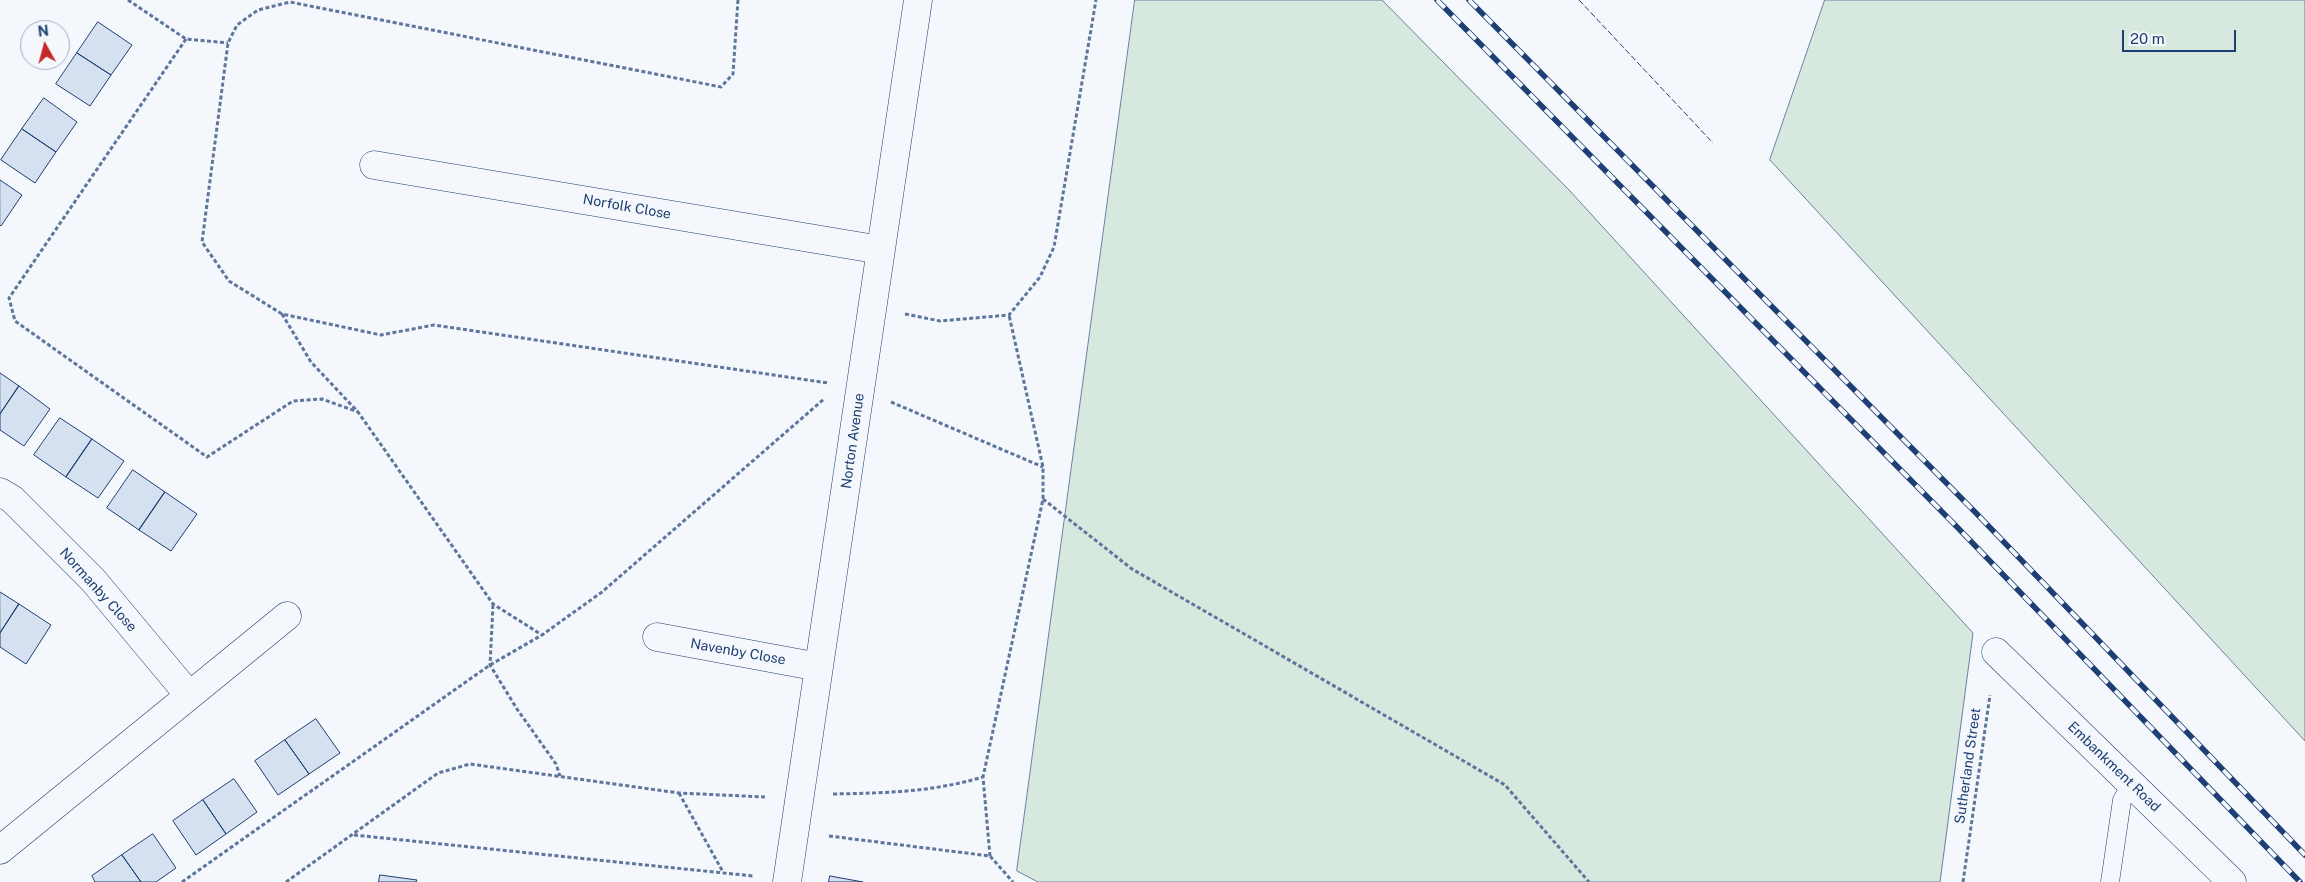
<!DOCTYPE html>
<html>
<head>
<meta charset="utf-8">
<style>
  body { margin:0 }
  #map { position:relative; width:2305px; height:882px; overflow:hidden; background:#f4f7fb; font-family:"Public Sans",sans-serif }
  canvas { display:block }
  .north { position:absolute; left:20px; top:20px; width:50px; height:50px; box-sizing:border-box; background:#f4f7fb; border:1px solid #9eadc5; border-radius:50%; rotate:353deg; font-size:14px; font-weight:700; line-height:20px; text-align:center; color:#1d3f73 }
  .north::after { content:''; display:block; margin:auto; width:18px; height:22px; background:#c62828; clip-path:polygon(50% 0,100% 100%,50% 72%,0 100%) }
  .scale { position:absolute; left:2122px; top:30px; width:114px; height:22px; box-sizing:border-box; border:2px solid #1d3f73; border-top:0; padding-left:6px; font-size:15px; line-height:18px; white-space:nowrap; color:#1d3f73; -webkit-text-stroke:4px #f4f7fb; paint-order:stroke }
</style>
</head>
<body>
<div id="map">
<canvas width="2305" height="882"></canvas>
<div class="north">N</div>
<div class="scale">20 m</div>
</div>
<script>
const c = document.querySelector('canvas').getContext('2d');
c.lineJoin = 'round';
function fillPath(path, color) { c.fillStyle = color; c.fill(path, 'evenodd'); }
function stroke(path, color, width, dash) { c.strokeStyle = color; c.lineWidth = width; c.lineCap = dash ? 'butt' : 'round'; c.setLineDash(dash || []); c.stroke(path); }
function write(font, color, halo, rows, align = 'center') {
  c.font = font + ' "Public Sans",sans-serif'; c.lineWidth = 4; c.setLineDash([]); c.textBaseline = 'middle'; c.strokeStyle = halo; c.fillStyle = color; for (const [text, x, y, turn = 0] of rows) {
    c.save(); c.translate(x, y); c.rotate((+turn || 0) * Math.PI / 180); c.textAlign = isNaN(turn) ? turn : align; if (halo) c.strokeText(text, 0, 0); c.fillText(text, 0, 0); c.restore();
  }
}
const green = new Path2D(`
  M1135 0H1382L1570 191 1973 633 1940 882H1038L1017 871Z
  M1825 0H2305V741L1770 160Z`);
const building = new Path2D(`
  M98 22 132 45 111 75 77 53Z
  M77 53 111 75 90 106 56 84Z
  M44 98 77 122 56 152 22 129Z
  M22 129 56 152 35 183 1 160Z
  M0 180 22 195 1 226 0 225Z
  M0 373 19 386 0 414Z
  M19 386 50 409 24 446 0 430V414Z
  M60 418 92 439 66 477 34 455Z
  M92 439 124 461 98 498 66 477Z
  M133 470 165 492 139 530 107 508Z
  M165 492 197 514 171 551 139 530Z
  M0 592 19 604 0 633Z
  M19 604 51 625 26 664 0 647V633Z
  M316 719 340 753 309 774 285 740Z
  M285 740 309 774 278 795 255 761Z
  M234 779 257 812 226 834 203 800Z
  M203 800 226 834 196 855 173 821Z
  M153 834 176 868 156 882H141L122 855Z
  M122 855 141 882H95L92 876Z
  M380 875 417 880 416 882H379Z
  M830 876 863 882H829Z`);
const path = new Path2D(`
  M128 0 186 39 228 43
  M738 0 733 74 721 87 290 2 258 10 237 25 228 43 202 242 229 281 282 314 381 335 434 325 828 383
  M186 39 9 298 15 321 207 457 293 401 322 399 358 412
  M282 314 311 362 358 412 493 604 542 635
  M905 314 940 321 1009 315 1040 277 1054 247 1096 0
  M891 402 1043 467
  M1043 499 1132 569 1505 785 1589 882
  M493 605 490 665 517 709 556 764 560 776
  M679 793 723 872
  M833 794C887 793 932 792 983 777
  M354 835 753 876
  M829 836 990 856 1013 882
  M990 856 983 777 1043 499V467L1009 315
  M182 882 490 665 542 635 602 592 824 399
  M286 882 438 773 470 764 679 793 765 797
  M1963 882 1990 695`);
const service = new Path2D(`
  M2110 882 2122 800 2132 783`);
const minor = new Path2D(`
  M374 165 881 250
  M0 492 12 499 93 580 189 695
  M657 637 819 667
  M1996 652 2232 882
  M0 850 287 616
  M787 882 918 0`);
const rail = new Path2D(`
  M1437 0 1959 529 2300 882
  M1469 0 1976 513 2305 855`);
const fence = new Path2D(`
  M1579 0 1713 143`);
const streetNames = [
  ["Norfolk Close",627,207,10],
  ["Norton Avenue",853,441,-82],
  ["Normanby Close",98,590,48],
  ["Navenby Close",738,652,10],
  ["Sutherland Street",1968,766,-82],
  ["Embankment Road",2114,767,44]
];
fillPath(green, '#d7e8df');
stroke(green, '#687fa3', 1);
fillPath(building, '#d5e0f0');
stroke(building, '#1d3f73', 1);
stroke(service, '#1d3f73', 19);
stroke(minor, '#1d3f73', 29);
stroke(path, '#5e769c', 3, [4, 2.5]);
stroke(service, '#f4f7fb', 18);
stroke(minor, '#f4f7fb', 28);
stroke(rail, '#1d3f73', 5.5);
stroke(rail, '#f4f7fb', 4, [11]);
stroke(fence, '#1d3f73', 1, [6, 2.5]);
write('14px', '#1d3f73', '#f4f7fb', streetNames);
</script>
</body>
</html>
